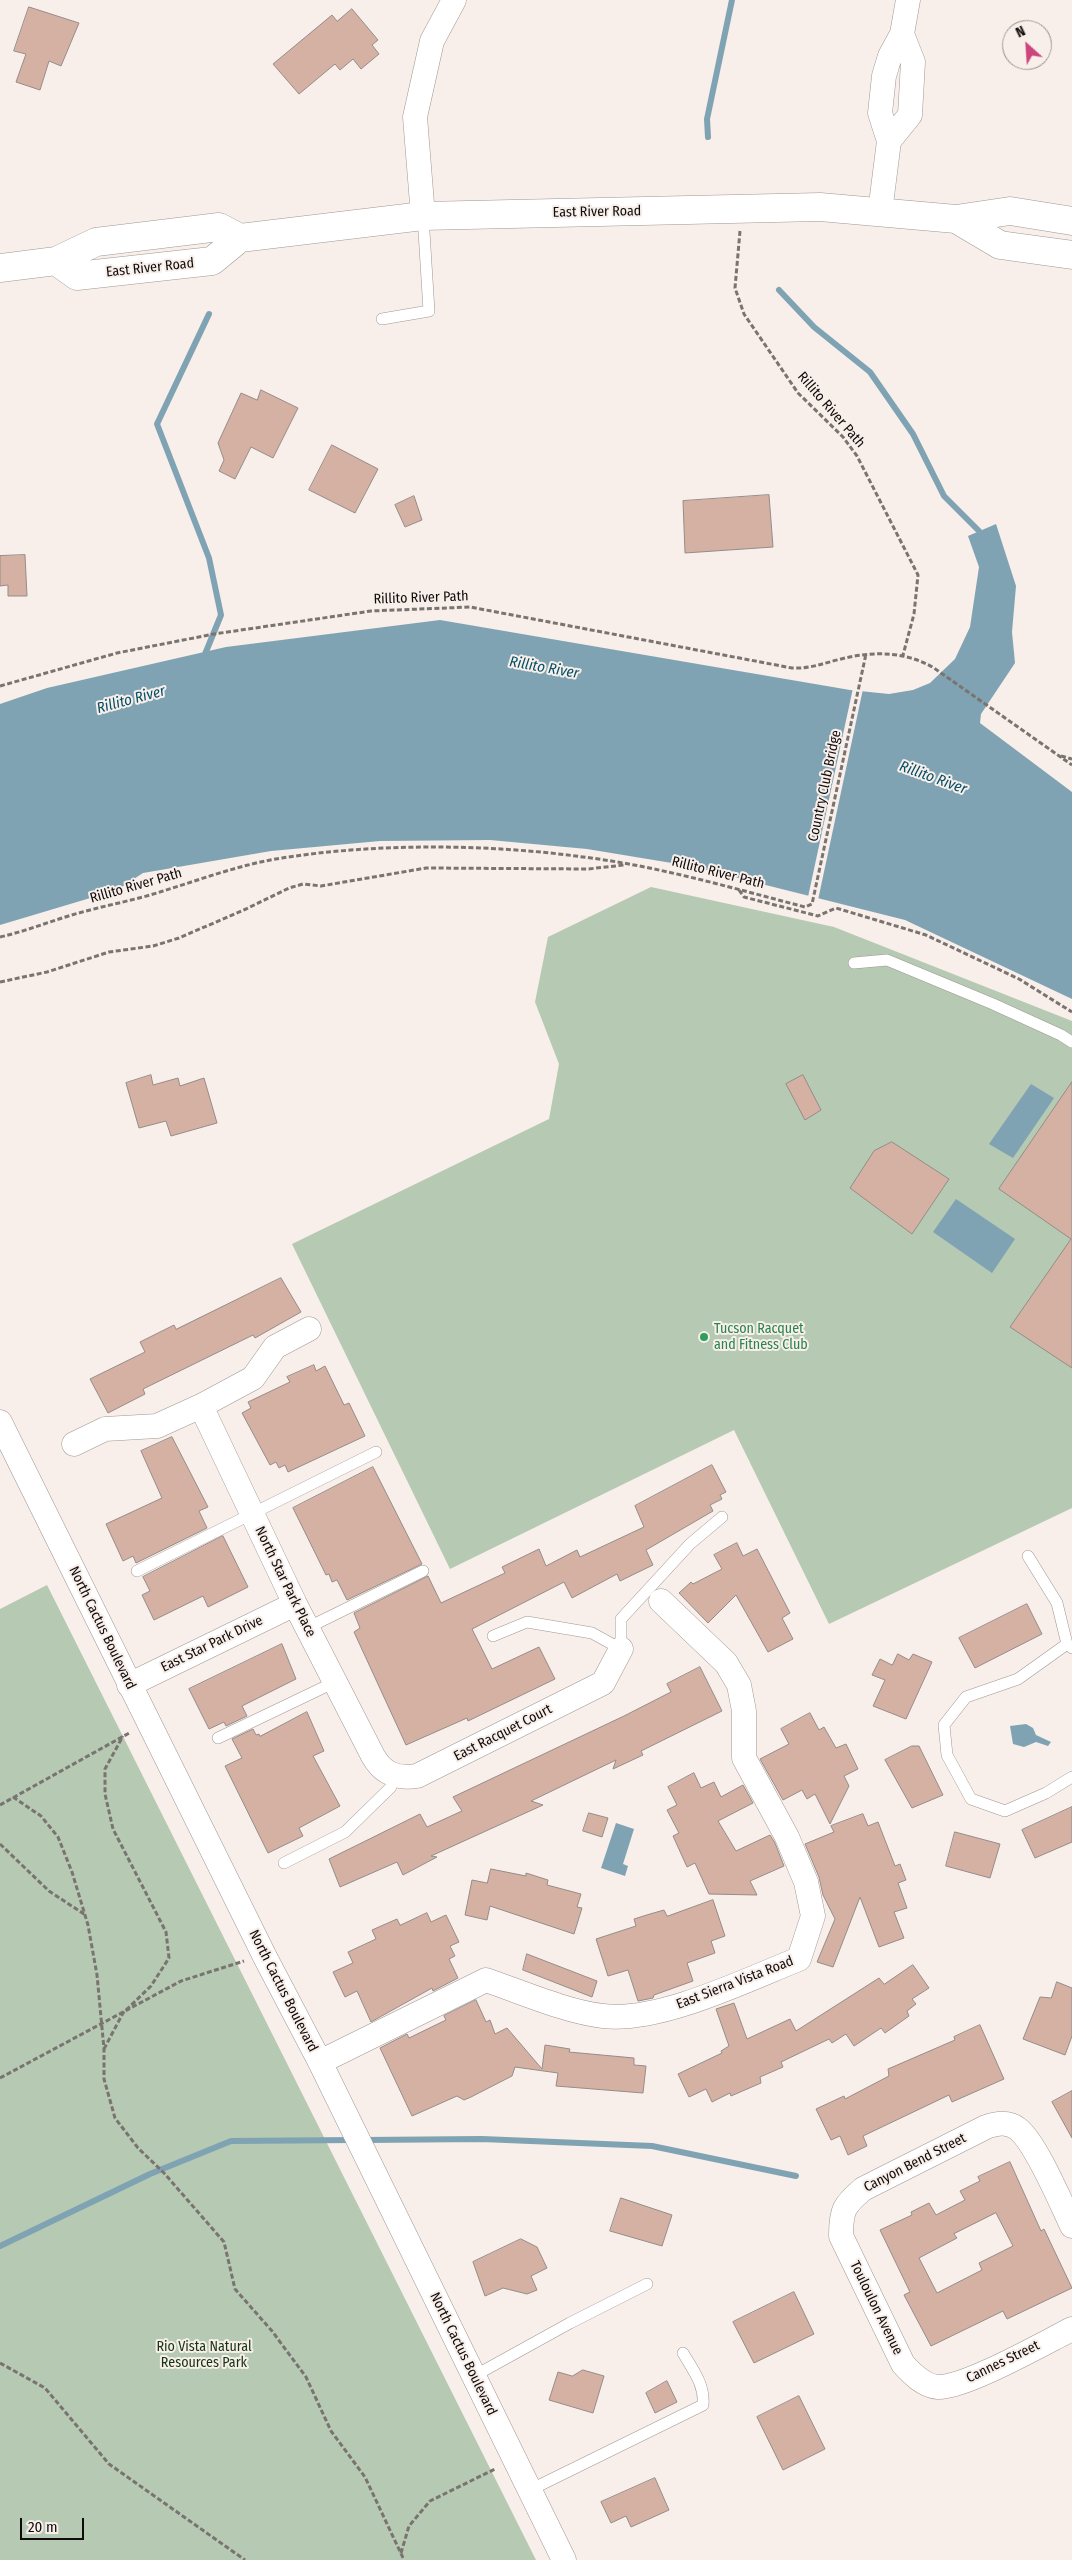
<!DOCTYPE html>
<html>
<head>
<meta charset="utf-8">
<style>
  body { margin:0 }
  #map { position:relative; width:1072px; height:2560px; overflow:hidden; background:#f8eeea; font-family:"Fira Sans Condensed",sans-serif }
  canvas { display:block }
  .north { position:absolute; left:1002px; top:20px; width:50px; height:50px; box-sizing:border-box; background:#f8eeea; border:1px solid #9b9491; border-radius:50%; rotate:334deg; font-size:14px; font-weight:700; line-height:20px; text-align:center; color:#0f0c0b }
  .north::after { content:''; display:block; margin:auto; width:18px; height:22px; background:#ce457e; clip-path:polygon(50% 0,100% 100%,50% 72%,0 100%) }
  .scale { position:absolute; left:20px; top:2518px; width:64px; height:22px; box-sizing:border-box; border:2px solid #0f0c0b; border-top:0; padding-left:6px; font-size:15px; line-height:18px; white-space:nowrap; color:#0f0c0b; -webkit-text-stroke:4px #f8eeea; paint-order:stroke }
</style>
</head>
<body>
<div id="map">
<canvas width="1072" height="2560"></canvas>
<div class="north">N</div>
<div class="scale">20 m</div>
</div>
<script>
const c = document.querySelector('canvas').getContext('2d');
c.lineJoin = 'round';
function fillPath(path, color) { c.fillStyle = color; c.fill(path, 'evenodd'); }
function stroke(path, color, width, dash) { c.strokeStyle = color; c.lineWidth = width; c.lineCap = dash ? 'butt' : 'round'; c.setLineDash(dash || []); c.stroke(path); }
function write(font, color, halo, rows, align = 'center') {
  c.font = font + ' "Fira Sans Condensed",sans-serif'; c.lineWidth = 4; c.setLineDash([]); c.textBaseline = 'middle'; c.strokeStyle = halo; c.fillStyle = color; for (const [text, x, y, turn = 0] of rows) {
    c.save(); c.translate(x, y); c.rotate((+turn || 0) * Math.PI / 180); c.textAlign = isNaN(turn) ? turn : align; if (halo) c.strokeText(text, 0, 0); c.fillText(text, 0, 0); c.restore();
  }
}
const green = new Path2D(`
  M651 887 834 927 1072 1021V1508L829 1624 734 1430 450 1569 292 1244 549 1119 559 1064 535 1002 548 937Z
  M47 1585 536 2560H0V1609Z`);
const water = new Path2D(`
  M996 524 1016 586 1012 632 1015 663 981 714 980 723 1072 792V999L905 920 690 866 587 849 490 840 380 841 271 851 143 873 117 890 0 925V704L47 688 226 647 440 620 850 690 889 694 913 690 930 683 955 659 970 627 979 567 968 536Z
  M1031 1084 1054 1098 1013 1158 989 1144Z
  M956 1199 1015 1239 992 1273 933 1232Z
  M1026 1724 1033 1728 1036 1735 1051 1742 1048 1746 1036 1742 1024 1747 1013 1744 1010 1726Z
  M616 1823 634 1829 623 1864 628 1866 625 1876 601 1868Z`);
const pier = new Path2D(`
  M853 688 863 689 818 900 808 897Z`);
const stream = new Path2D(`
  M708 137 707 119 732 0
  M779 290 814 327 870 372 913 434 944 496 984 536
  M203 659 221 615 209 558 157 424 209 314
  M365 2140 482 2139 652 2146 796 2176
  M0 2246 150 2174 231 2141 353 2140`);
const building = new Path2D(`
  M29 7 79 23 61 66 49 61 40 90 16 82 26 54 14 51Z
  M352 9 378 40 372 45 379 54 361 69 353 59 340 70 335 64 299 94 273 64 332 15 337 21Z
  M261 390 298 408 273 458 251 447 235 479 219 471 224 460 218 443 241 393 257 400Z
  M332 445 378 469 355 513 309 490Z
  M769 495 773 547 685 553 683 501Z
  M414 496 422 520 405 527 395 505Z
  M25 555 27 596H8V585L0 586V556Z
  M151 1075 153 1085 178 1078 180 1086 204 1078 217 1123 171 1136 166 1121 139 1128 126 1083Z
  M803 1075 821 1110 805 1120 786 1084Z
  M1072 1082V1368L1010 1327 1071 1239 999 1189Z
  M892 1142 949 1179 912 1234 850 1188 874 1151Z
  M281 1278 301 1312 255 1338 253 1335 143 1389 145 1394 108 1413 90 1379 145 1352 140 1342 174 1325 176 1329Z
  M314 1365 316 1371 325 1366 344 1405 349 1403 365 1436 288 1472 285 1465 279 1468 276 1462 270 1465 242 1413 251 1408 248 1402 290 1382 287 1377Z
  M172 1437 208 1507 199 1511 207 1528 136 1563 133 1556 123 1561 106 1524 162 1498 141 1451Z
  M712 1465 726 1492 720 1495 722 1499 710 1505 713 1511 646 1550 653 1565 620 1581 617 1574 572 1598 564 1582 472 1629 492 1669 539 1647 555 1679 468 1721 467 1718 406 1745 354 1632 360 1628 354 1613 428 1576 441 1603 505 1573 502 1567 539 1549 546 1566 577 1550 580 1557 644 1527 635 1506Z
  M373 1467 422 1564 347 1600 337 1580 332 1582 329 1574 326 1575 293 1508Z
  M223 1536 248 1587 208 1607 203 1596 154 1620 142 1595 150 1591 143 1577Z
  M737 1543 743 1556 757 1549 790 1613 782 1618 793 1639 768 1652 736 1595 708 1623 679 1593 691 1582 693 1584 722 1569 714 1555Z
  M1027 1604 1042 1634 975 1668 959 1638Z
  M282 1644 296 1679 242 1706 247 1716 226 1726 224 1722 209 1729 189 1689Z
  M898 1654 909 1660 913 1654 932 1662 906 1719 873 1706 885 1680 872 1675 880 1659 892 1665Z
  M700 1667 722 1711 641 1751 643 1755 613 1769 616 1760 531 1801 543 1805 431 1856 437 1857 403 1875 397 1862 340 1887 329 1859 420 1814 427 1827 462 1811 453 1797 624 1716 671 1692 667 1684Z
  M307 1712 324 1751 313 1756 340 1806 299 1828 303 1836 268 1853 225 1766 242 1758 232 1739 253 1729 256 1735 259 1734 260 1736Z
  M810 1713 819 1730 824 1727 836 1748 846 1744 858 1769 844 1776 849 1786 830 1824 815 1794 807 1799 802 1790 783 1800 760 1759 789 1744 781 1729Z
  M912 1746H919L943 1795 912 1808 885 1760Z
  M694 1773 701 1788 714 1782 721 1797 743 1785 753 1803 718 1821 736 1851 770 1835 775 1843 784 1866 750 1881 757 1895 709 1894 695 1863 687 1867 673 1836 679 1833 667 1810 677 1805 668 1787Z
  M1072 1807V1842L1035 1858 1022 1830Z
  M589 1813 608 1818 602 1837 583 1831Z
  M863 1814 868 1826 878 1822 895 1866 900 1864 906 1880 898 1883 907 1908 894 1912 904 1938 879 1947 860 1897 833 1967 817 1962 835 1919 823 1895 819 1877 805 1844 834 1832 831 1826Z
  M955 1832 1000 1844 990 1878 946 1866Z
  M491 1869 526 1876V1873L548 1880 547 1885 581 1894 577 1907 582 1908 574 1934 490 1906 487 1920 465 1915 472 1880 487 1883Z
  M713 1900 725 1936 711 1941 715 1953 687 1963 693 1981 654 1995 653 1998 638 2001 628 1970 608 1976 596 1939 636 1926 634 1919 650 1914 664 1910 667 1916Z
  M427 1913 431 1922 446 1915 459 1942 450 1946 455 1956 449 1959 458 1978 433 1991 432 1988 371 2022 357 1991 345 1997 333 1972 353 1963 348 1952 376 1939 372 1930 397 1919 400 1925Z
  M527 1954 597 1981 592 1997 523 1970Z
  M913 1965 929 1988 912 1999 916 2004 907 2011 909 2016 885 2033 881 2028 854 2046 846 2034 832 2043 829 2039 781 2062 783 2067 760 2077 761 2083 731 2096 730 2093 712 2102 706 2089 689 2097 678 2074 722 2053 721 2051 729 2046 716 2009 734 2003 747 2039 790 2019 796 2031 879 1978 884 1984Z
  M1057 1982 1072 1988V2036L1065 2055 1023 2039 1040 1997 1051 1998Z
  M476 2000 486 2022 490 2020 495 2034 507 2028 542 2069 545 2045 570 2049 569 2052 634 2058V2065L646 2066 643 2093 556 2086 558 2073 515 2067 512 2076 471 2097 464 2100 457 2096 412 2116 380 2048 407 2034 409 2038 446 2020 444 2016Z
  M980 2025 1004 2079 952 2102 949 2095 863 2136 867 2146 848 2155 840 2136 831 2140 816 2109 844 2096 845 2099 889 2076 888 2069 955 2040 954 2037Z
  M1072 2091V2138L1052 2102Z
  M1010 2162 1041 2231 1044 2229 1072 2288 1007 2319 1003 2311 931 2346 904 2295 910 2292 880 2230 912 2215 911 2212 929 2203 936 2215 965 2200 960 2191 980 2181 978 2177ZM996 2213 1013 2246 979 2263 982 2270 937 2293 919 2258 957 2238 954 2234Z
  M621 2198 672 2215 662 2246 610 2231Z
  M521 2239 537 2247 547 2268 531 2276 537 2290 527 2294 503 2288 485 2296 473 2262Z
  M794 2292 814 2334 754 2363 733 2322Z
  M583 2370 604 2376 593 2413 549 2400 558 2372 572 2376Z
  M667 2381 677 2402 655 2413 646 2393Z
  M799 2396 825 2449 783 2470 757 2417Z
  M655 2478 669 2510 631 2527 626 2516 611 2523 601 2502Z`);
const path = new Path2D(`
  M740 231 735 288 744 314 798 393 843 437 857 456 918 575 914 614 903 655
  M0 686 117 653 214 634 371 611 470 607 792 668C810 669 824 663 841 659 872 651 906 651 934 668L1072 765
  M1061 756 1072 759
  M739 890 744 897 818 916 836 908 926 935 1019 979 1072 1012
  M0 937C27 931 53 920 79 913 107 905 136 900 163 891 202 879 242 864 282 858 377 843 489 844 583 857 658 866 732 888 805 907L812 904 866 654
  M0 982 47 972 109 952 153 946 179 938 246 909 289 888 303 884 321 886 426 868 588 869 624 865
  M13 1797 41 1816 58 1837 72 1872 88 1925 97 1975 104 2049V2079L115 2118 138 2148 164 2173 224 2242 235 2289 272 2331 306 2377 331 2431 365 2477 404 2560
  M0 1805 131 1732
  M0 1844 49 1891 84 1914
  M104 2049 123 2013 151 1986 169 1958 166 1932 113 1829 105 1794V1769L123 1736
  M0 2078 181 1981 244 1961
  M0 2363 45 2388 109 2464 245 2560
  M401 2553 409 2526 430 2501 495 2469`);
const service = new Path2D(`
  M382 319 429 311 423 216
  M854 963 887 960 993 1004 1061 1035 1072 1042
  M1028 1556 1057 1603 1067 1644
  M137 1571 376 1452
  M307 1628 423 1571
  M493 1636 527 1622 592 1633 621 1649V1619L690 1544 722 1517
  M1072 1648 1067 1644 1018 1679 966 1697 944 1725 947 1755 971 1799 1005 1811 1046 1793 1072 1777
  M218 1738 335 1682
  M284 1863 345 1832 391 1787
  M474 2376 570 2323 647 2284
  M530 2490 703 2405C705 2385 693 2370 683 2353`);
const minor = new Path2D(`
  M902 34 913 62 910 115 889 141 880 113 884 76 890 56 902 34 908 0
  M880 212 889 141
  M423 216 415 117 432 41 454 0
  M201 1406 295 1604 373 1756C383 1774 397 1779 417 1776L603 1683 621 1649
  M0 1422 265 1957 320 2062 564 2560
  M74 1444 105 1429 157 1426 201 1406 253 1378 275 1347 309 1329
  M129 1685 295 1604
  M320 2062 486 1980C521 1992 567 2012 603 2016 659 2023 746 1980 799 1959L813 1916 806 1882 787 1837 744 1758V1711L739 1685 726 1663 661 1601
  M1072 2226C1061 2203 1036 2143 1018 2129 1008 2121 997 2123 986 2127L863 2189C844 2205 841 2210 841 2236L903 2364C912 2374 924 2386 938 2387 965 2388 1044 2343 1072 2329`);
const primary = new Path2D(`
  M956 219 1000 245 1072 255
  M240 238 423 216 820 207 956 219 1010 211 1072 221
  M0 268 56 261 96 242 219 227 240 238 212 261 77 276 56 261`);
const markers = [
  [704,1337,5,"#2e9e5b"]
];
const streetNames = [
  ["East River Road",597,212,-1],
  ["East River Road",150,268,-6],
  ["Rillito River Path",831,410,49],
  ["Rillito River Path",421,598,-2],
  ["Country Club Bridge",825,786,-78],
  ["Rillito River Path",718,873,14],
  ["Rillito River Path",136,886,-16],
  ["North Star Park Place",285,1582,64],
  ["North Cactus Boulevard",102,1628,64],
  ["East Star Park Drive",212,1644,-26],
  ["East Racquet Court",503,1733,-27],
  ["East Sierra Vista Road",735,1983,-21],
  ["North Cactus Boulevard",283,1991,63],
  ["Canyon Bend Street",915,2163,-27],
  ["Touloulon Avenue",876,2308,64],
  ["North Cactus Boulevard",463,2354,64],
  ["Cannes Street",1003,2362,-26]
];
const leisureNames = [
  ["Tucson Racquet",714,1329],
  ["and Fitness Club",714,1345]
];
const parkNames = [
  ["Rio Vista Natural",204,2347],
  ["Resources Park",204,2363]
];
const waterNames = [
  ["Rillito River",544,668,10],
  ["Rillito River",131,700,-15],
  ["Rillito River",933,778,20]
];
fillPath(green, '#b5c9b3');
fillPath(water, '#7fa3b3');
fillPath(pier, '#f8eeea');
stroke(stream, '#7fa3b3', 6);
fillPath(building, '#d4b1a3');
stroke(building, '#958c89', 1);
stroke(service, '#a09793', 12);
stroke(minor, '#a09793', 25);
stroke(primary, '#a09793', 29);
stroke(path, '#7a7471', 3, [5, 2.5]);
stroke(service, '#fff', 11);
stroke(minor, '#fff', 24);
stroke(primary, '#fff', 28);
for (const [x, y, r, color] of markers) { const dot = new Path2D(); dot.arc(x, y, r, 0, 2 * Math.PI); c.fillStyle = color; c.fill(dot); stroke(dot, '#f8eeea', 2); }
write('14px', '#0f0c0b', '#f8eeea', streetNames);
write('14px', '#27864d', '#f8eeea', leisureNames, 'left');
write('14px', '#123610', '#f8eeea', parkNames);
write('italic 15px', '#024f66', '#f8eeea', waterNames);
</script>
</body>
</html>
